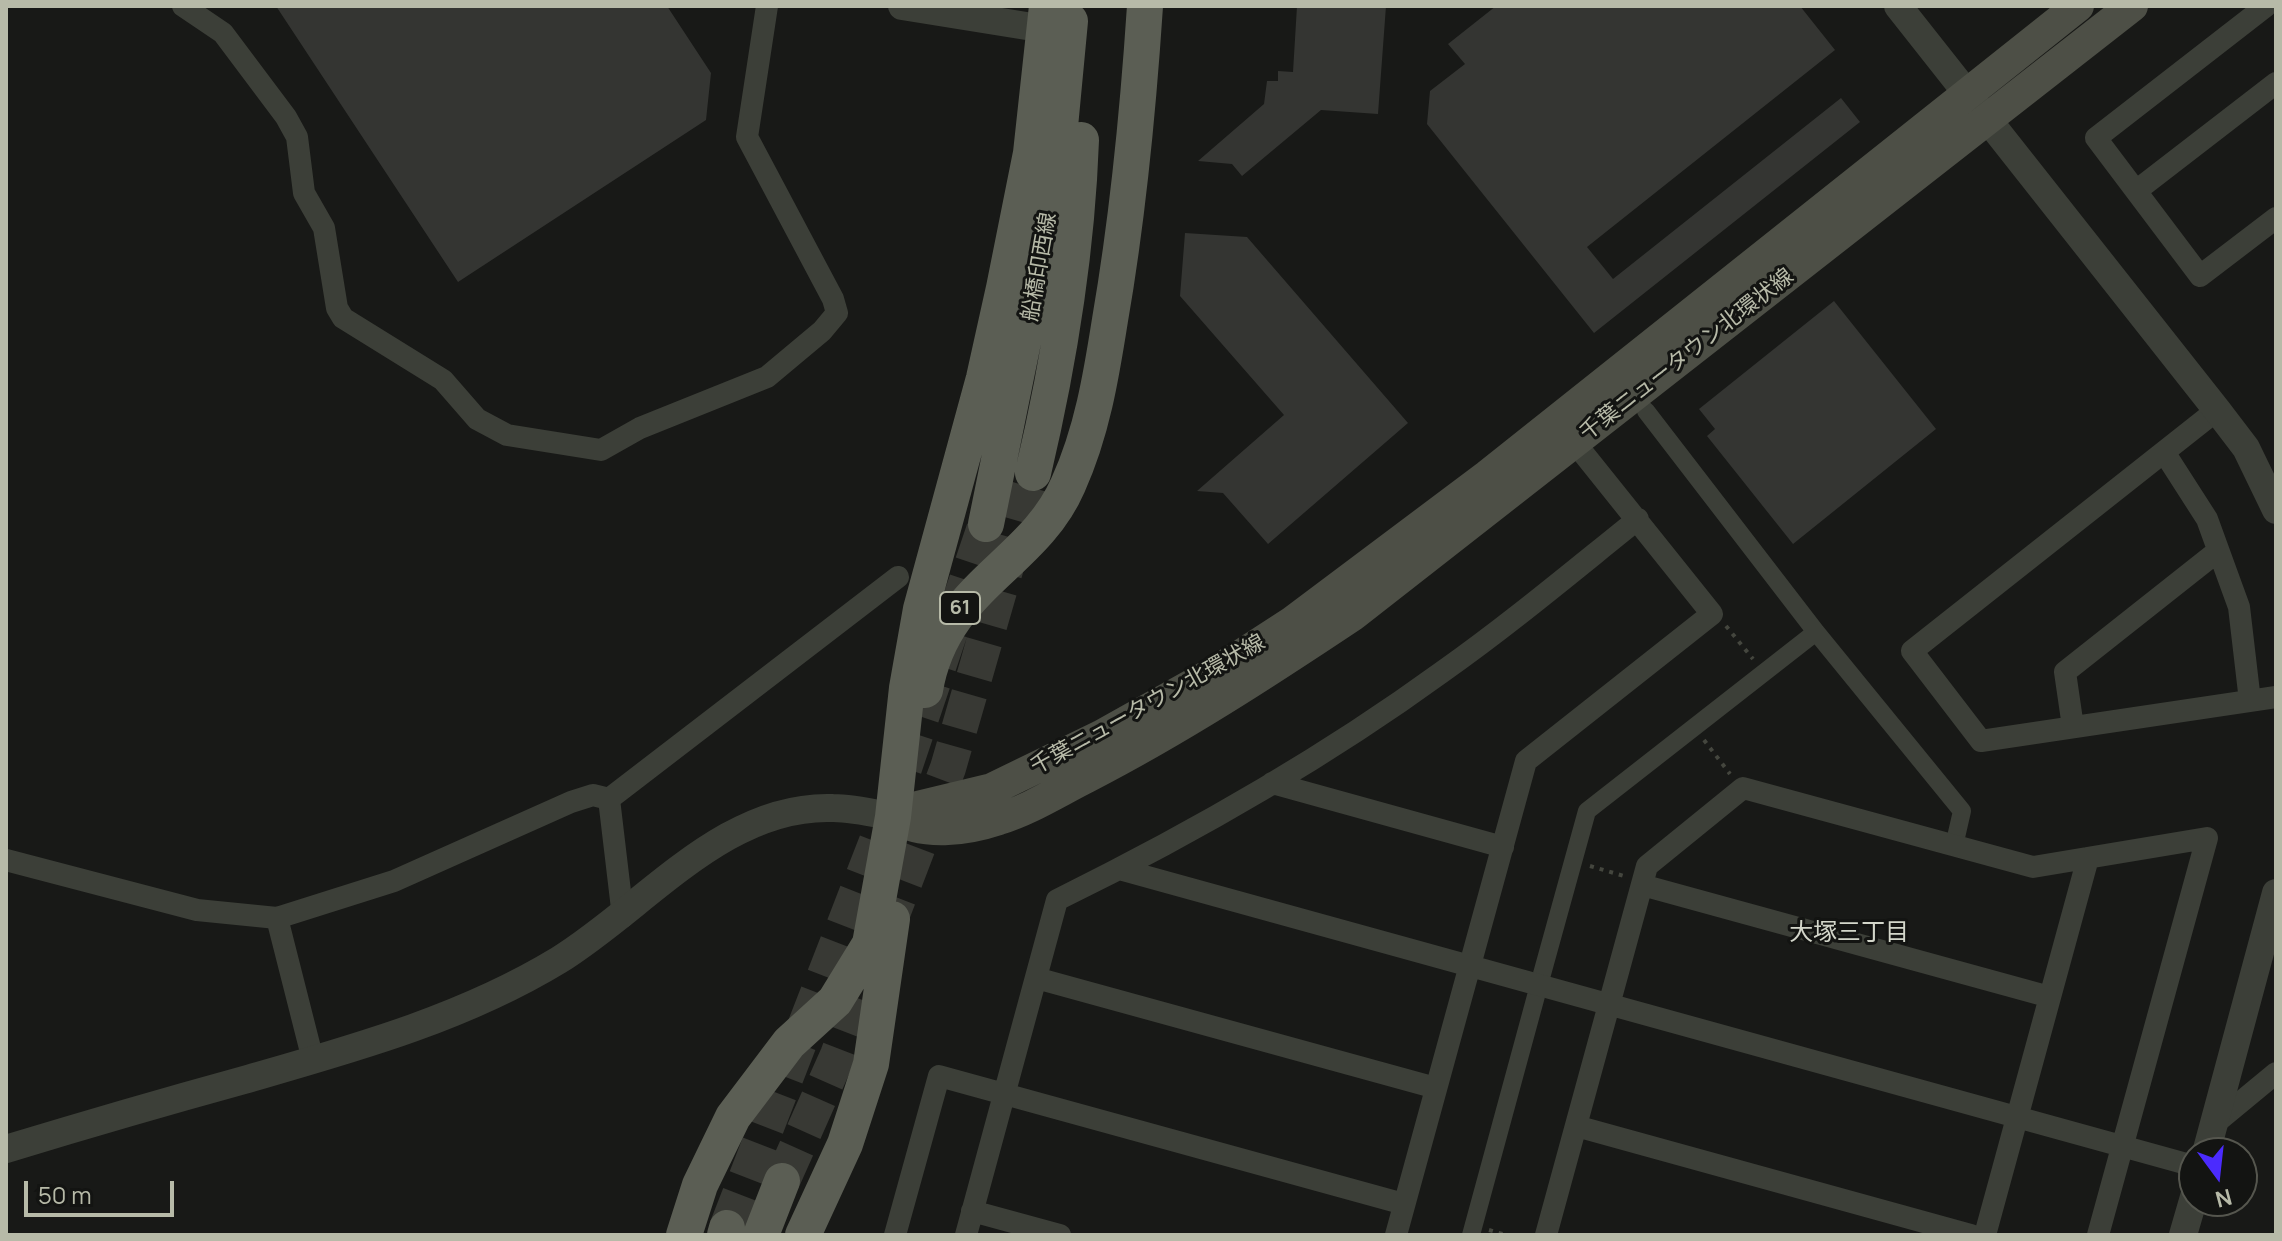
<!DOCTYPE html>
<html>
<head>
<meta charset="utf-8">
<style>
  body { margin:0 }
  #map { position:relative; width:2282px; height:1241px; overflow:hidden; background:#181917; font-family:Manrope,sans-serif }
  canvas { display:block }
  .frame { position:absolute; inset:0; border:8px solid #b7baa8; pointer-events:none }
  .north { position:absolute; left:2178px; top:1137px; width:80px; height:80px; box-sizing:border-box; background:#131412; border:2px solid #55564e; border-radius:50%; rotate:165deg; font-size:22px; font-weight:700; line-height:32px; text-align:center; color:#b7baa8 }
  .north::after { content:''; display:block; margin:auto; width:28px; height:36px; background:#4b2bfe; clip-path:polygon(50% 0,100% 100%,50% 72%,0 100%) }
  .scale { position:absolute; left:24px; top:1181px; width:150px; height:36px; box-sizing:border-box; border:4px solid #b7baa8; border-top:0; padding-left:10px; font-size:24px; line-height:28px; white-space:nowrap; color:#b7baa8; -webkit-text-stroke:6px #131412; paint-order:stroke }
</style>
</head>
<body>
<div id="map">
<canvas width="2282" height="1241"></canvas>
<div class="frame"></div>
<div class="north">N</div>
<div class="scale">50 m</div>
</div>
<script>
const c = document.querySelector('canvas').getContext('2d');
c.lineJoin = 'round';
function fillPath(path, color) { c.fillStyle = color; c.fill(path, 'evenodd'); }
function stroke(path, color, width, dash) { c.strokeStyle = color; c.lineWidth = width; c.lineCap = dash ? 'butt' : 'round'; c.setLineDash(dash || []); c.stroke(path); }
function write(font, color, halo, rows, align = 'center') {
  c.font = font + ' Manrope,"Noto Sans JP",sans-serif'; c.lineWidth = 6; c.setLineDash([]); c.textBaseline = 'middle'; c.strokeStyle = halo; c.fillStyle = color; for (const [text, x, y, turn = 0] of rows) {
    c.save(); c.translate(x, y); c.rotate((+turn || 0) * Math.PI / 180); c.textAlign = isNaN(turn) ? turn : align; if (halo) c.strokeText(text, 0, 0); c.fillText(text, 0, 0); c.restore();
  }
}
const building = new Path2D(`
  M276 6H667L711 73 706 120 458 282Z
  M1297 6H1386L1378 114 1321 110 1242 176 1232 164 1198 161 1264 104 1267 81H1278V71L1293 72Z
  M1496 6H1800L1835 50 1587 247 1613 279 1841 98 1860 122 1594 333 1427 124 1430 91 1465 64 1448 44Z
  M1185 233 1247 237 1408 423 1268 544 1223 493 1197 491 1284 415 1180 296Z
  M1834 301 1936 429 1793 544 1707 436 1715 429 1699 409Z`);
const primaryTunnel = new Path2D(`
  M904 768 986 524
  M782 1181 838 1055 948 768 1033 473
  M727 1228 881 831`);
const path = new Path2D(`
  M1726 626 1753 659
  M1704 740 1730 774
  M1590 866 1624 876
  M1489 1230 1506 1235`);
const pedestrian = new Path2D(`
  M1646 411 1816 632 1962 811 1954 846
  M1542 974 1587 811 1816 632
  M1471 1235 1536 996`);
const minor = new Path2D(`
  M183 6 223 33 286 117 297 137 304 193 324 228 337 308 343 318 443 380 477 419 507 435 601 450 640 428 767 377 822 331 837 313 833 299 747 137 767 6
  M2266 6 2096 138 2200 276 2276 218
  M2136 191 2276 83
  M2217 410 1912 651 1981 741 2276 697
  M2164 452 2207 519 2239 607 2250 701
  M2073 727 2065 672 2218 551
  M1272 783 1503 847
  M609 799 898 577
  M6 860 197 910 277 918 313 1060
  M1119 869 2194 1166
  M1642 885 2050 997
  M277 918 394 881 571 802 593 795 609 799 623 917
  M1036 978 1436 1088
  M2213 1125 2276 1073
  M1576 1126 1971 1235
  M972 1211 1060 1235
  M895 1235 939 1076 1404 1204
  M966 1235 1057 900C1191 834 1321 760 1442 672 1510 624 1573 571 1638 519
  M1396 1235 1526 761 1712 614 1575 443
  M1546 1235 1647 866 1743 788 2033 867 2207 838 2098 1235
  M1985 1235 2088 858`);
const tertiary = new Path2D(`
  M902 6 1045 29
  M1898 6 2217 410 2246 448 2276 510
  M6 1149C85 1125 164 1102 244 1080 352 1049 462 1019 559 960 645 907 724 804 833 808 853 808 873 813 893 817
  M2206 1153 2276 893
  M2183 1235 2194 1197`);
const secondary = new Path2D(`
  M893 817C923 836 966 830 999 819 1029 810 1059 791 1087 777 1180 729 1266 673 1353 615L2132 6
  M893 817 909 809 992 789 1101 736 1217 671 1291 623 1487 476 2078 6`);
const primary = new Path2D(`
  M1033 473C1059 363 1077 253 1081 140
  M986 524 1054 190 1070 21
  M925 690C942 586 1033 566 1068 485 1092 432 1101 377 1110 320 1128 216 1138 112 1145 6
  M684 1235 700 1185 733 1117 789 1043 835 1001 870 944 893 817 907 688 921 609 984 378 1004 288 1031 153 1047 6
  M725 1235 727 1228
  M761 1235 782 1181
  M803 1235 845 1144 871 1064 892 919`);
const shields = [
  [960,608,40]
];
const shieldNames = [
  ["61",960,608]
];
const streetNames = [
  ["船橋印西線",1040,267,-80],
  ["千葉ニュータウン北環状線",1687,355,-38],
  ["千葉ニュータウン北環状線",1148,705,-29]
];
const neighbourhoodNames = [
  ["大塚三丁目",1849,933]
];
fillPath(building, '#343532');
stroke(primaryTunnel, '#383934', 36, [36, 18]);
stroke(path, '#44463e', 4, [4, 6]);
stroke(pedestrian, '#3c3f38', 18);
stroke(minor, '#3c3f38', 22);
stroke(tertiary, '#3c3f38', 28);
stroke(secondary, '#4d4f46', 32);
stroke(primary, '#5b5e54', 36);
for (const [x, y, w] of shields) { const box = new Path2D(); box.roundRect(x - w / 2, y - 16, w, 32, 6); c.fillStyle = '#131412'; c.fill(box); stroke(box, '#b7baa8', 2); }
write('bold 20px', '#b7baa8', null, shieldNames);
write('22px', '#b7baa8', '#131412', streetNames);
write('24px', '#d3d6ca', '#131412', neighbourhoodNames);
</script>
</body>
</html>
